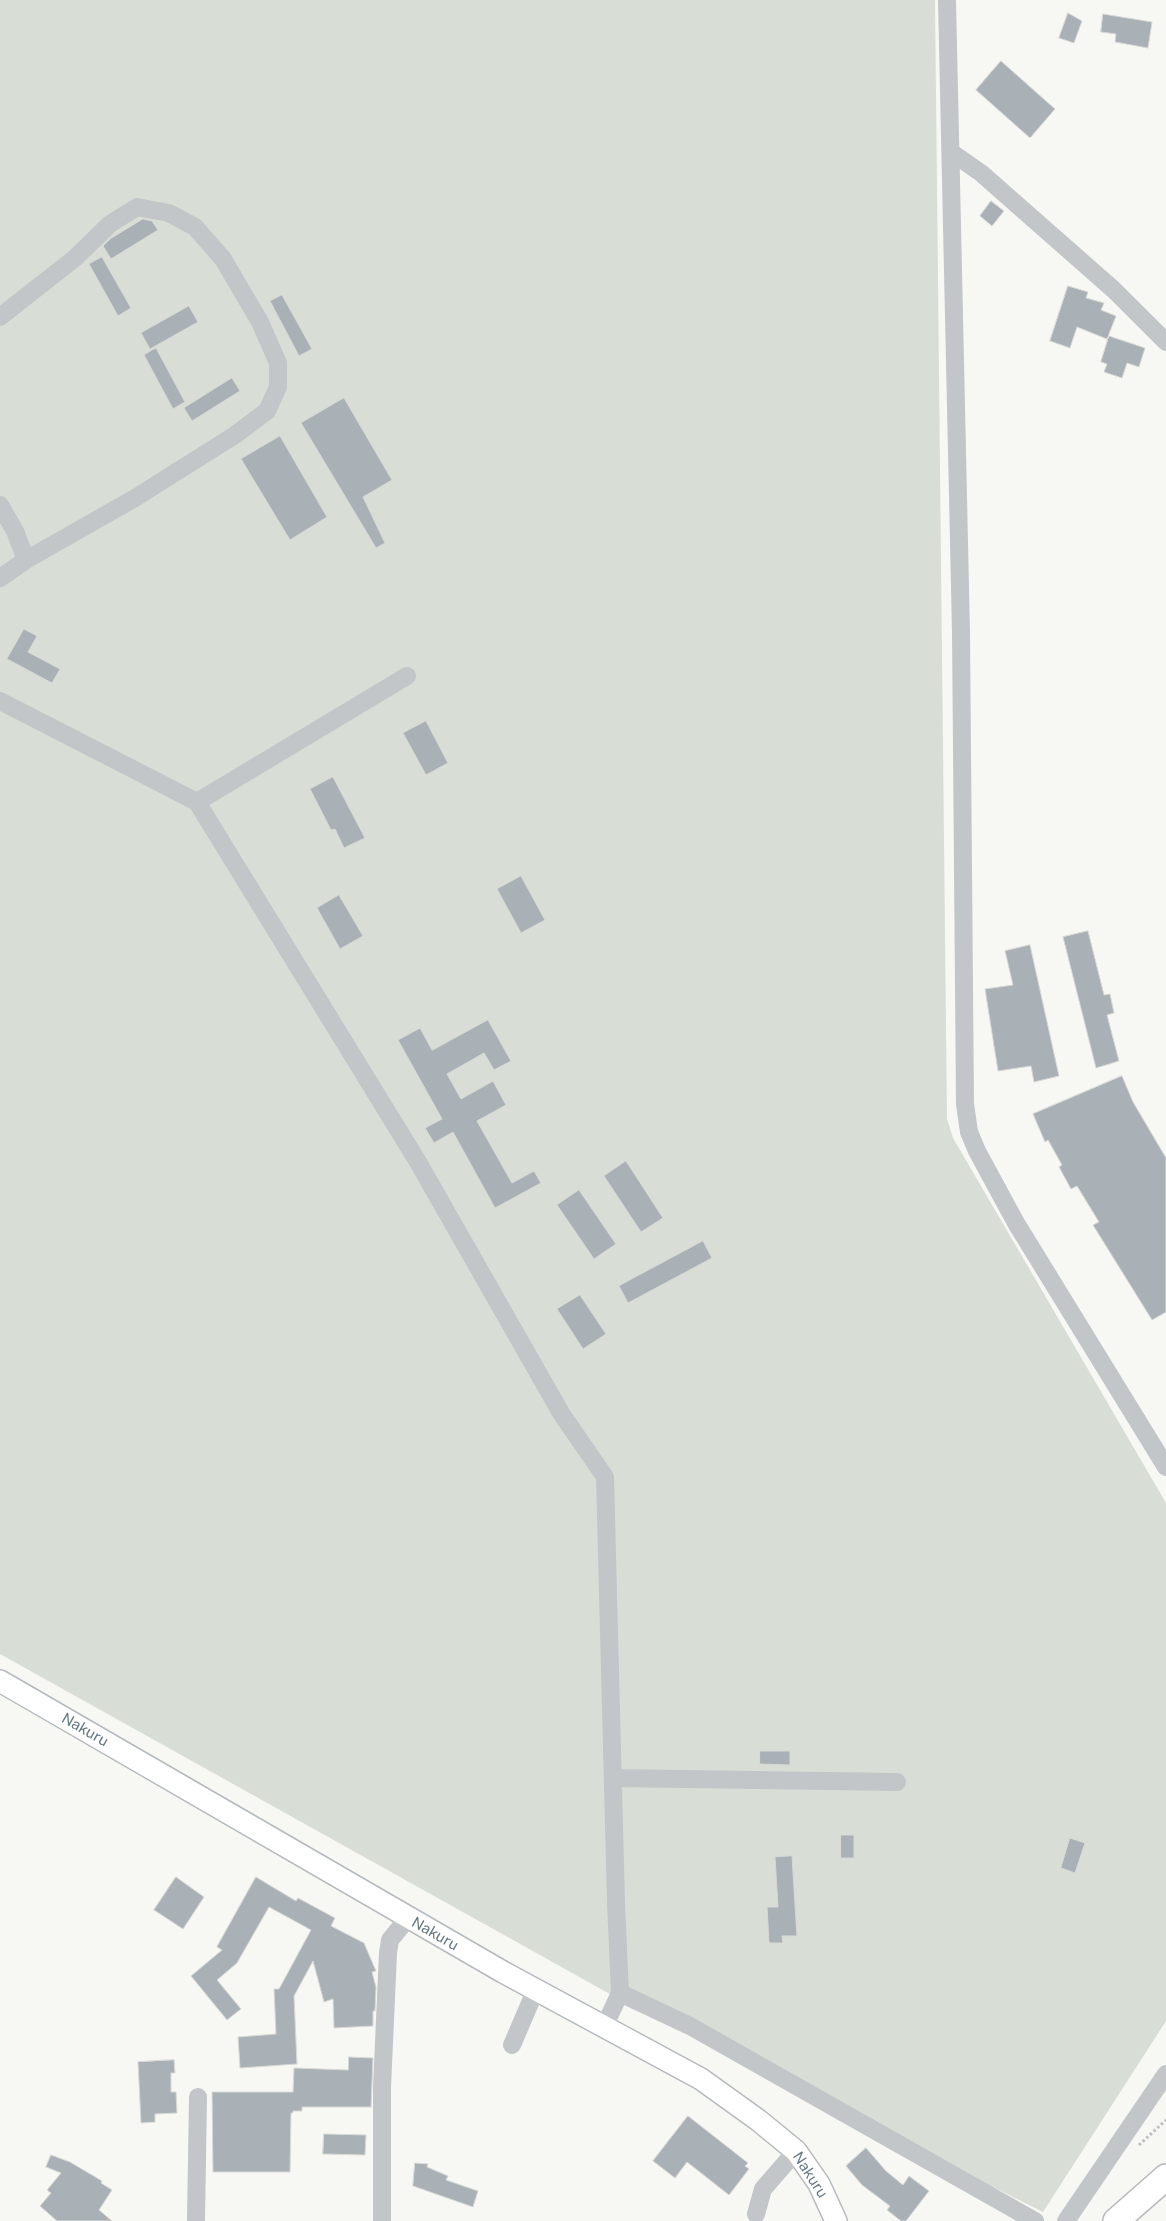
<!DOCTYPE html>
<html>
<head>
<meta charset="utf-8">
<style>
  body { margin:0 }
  canvas { display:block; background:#f7f7f4 }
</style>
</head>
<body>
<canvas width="1166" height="2221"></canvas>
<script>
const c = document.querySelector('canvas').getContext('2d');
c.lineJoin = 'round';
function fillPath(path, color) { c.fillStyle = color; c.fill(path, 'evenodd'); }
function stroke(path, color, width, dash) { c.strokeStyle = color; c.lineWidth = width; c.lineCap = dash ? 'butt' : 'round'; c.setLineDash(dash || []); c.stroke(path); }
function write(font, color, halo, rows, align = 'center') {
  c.font = font + ' "Public Sans",sans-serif'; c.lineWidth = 5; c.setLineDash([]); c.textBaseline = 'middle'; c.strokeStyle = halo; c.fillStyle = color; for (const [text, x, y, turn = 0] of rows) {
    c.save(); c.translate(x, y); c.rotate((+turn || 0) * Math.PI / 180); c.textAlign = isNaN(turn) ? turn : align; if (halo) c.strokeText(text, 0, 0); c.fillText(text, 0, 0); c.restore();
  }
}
const green = new Path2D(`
  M0 0H935L947 1119 953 1138 1166 1503V2021L1043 2212 626 2003 0 1654Z`);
const building = new Path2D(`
  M1068 13 1082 21 1074 43 1059 38Z
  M1103 14 1152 22 1148 48 1115 42 1116 34 1101 32Z
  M1001 61 1055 109 1030 138 976 90Z
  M991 201 1004 211 992 226 980 216Z
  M143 219 152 221 158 230 111 259 103 246 110 239Z
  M102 257 131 308 118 316 89 264Z
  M1068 286 1088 292 1086 298 1104 303 1101 310 1116 316 1107 339 1077 327 1070 348 1050 341Z
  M282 295 312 349 299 356 270 301Z
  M189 306 198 322 150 349 141 333Z
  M1109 336 1145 348 1139 367 1127 363 1122 378 1104 372 1107 364 1101 362Z
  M156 348 185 402 173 409 144 355Z
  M232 378 240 391 192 421 184 408Z
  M344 398 392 480 363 497 385 543 376 548 301 423Z
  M280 436 327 517 290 540 241 459Z
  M24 629 37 636 28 652 60 669 52 683 7 659Z
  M426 721 448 763 426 775 403 733Z
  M333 777 365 838 344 848 335 829 331 830 310 789Z
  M521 876 545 920 521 933 497 889Z
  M339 895 363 936 340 949 317 908Z
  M1088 931 1104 995 1110 994 1114 1013 1107 1015 1119 1061 1096 1068 1063 937Z
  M1030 945 1059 1076 1034 1082 1031 1066 998 1071 985 989 1013 985 1005 951Z
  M488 1020 511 1061 494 1070 484 1053 447 1074 461 1099 493 1081 506 1105 477 1121 512 1183 534 1171 541 1183 495 1208 453 1132 434 1143 425 1128 442 1119 398 1040 420 1028 432 1050Z
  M1122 1076 1133 1102 1166 1158V1312L1152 1320 1093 1225 1099 1222 1077 1186 1071 1189 1059 1167 1062 1165 1048 1140 1045 1142 1033 1114Z
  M626 1161 663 1218 641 1232 604 1176Z
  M579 1190 616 1244 594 1259 557 1205Z
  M703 1241 712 1258 628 1303 619 1286Z
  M580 1295 606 1334 583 1349 557 1309Z
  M760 1751H790V1765L760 1764Z
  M841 1835H854V1858H841Z
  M1070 1838 1085 1843 1075 1873 1061 1868Z
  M792 1856 797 1936H782L783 1943H769L767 1907H778L775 1857Z
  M176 1877 204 1897 183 1929 154 1910Z
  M256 1877 296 1901 298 1898 335 1918 331 1926 364 1943 376 1971 372 1972 376 1987 375 2011H373V2026L334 2028 333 1999 324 2002 313 1961 294 1996 297 2064 240 2068 238 2037 276 2034 274 1989H279L311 1930 269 1907 237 1963 217 1980 241 2009 227 2020 191 1976 222 1950 217 1947Z
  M349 2057 373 2058 371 2107H302V2111H293V2113H291L290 2172H213L212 2092H293L294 2068 348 2070Z
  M174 2060 175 2073H171V2092H176L177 2113 155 2114V2122L141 2123 138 2062Z
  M688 2116 748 2163 745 2166 749 2169 729 2195 687 2162 675 2178 653 2161Z
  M324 2134 366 2135 365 2155 323 2154Z
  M866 2148 886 2171 903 2185 909 2176 929 2191 906 2221H901L887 2210 890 2206 862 2185 846 2166Z
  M51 2155 70 2162 102 2181 101 2183 112 2190 99 2210 112 2221H57L40 2206 51 2193 47 2190 61 2173 46 2167Z
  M415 2163 428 2164 427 2167 448 2176 446 2180 478 2191 473 2207 413 2186Z`);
const path = new Path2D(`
  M1139 2145 1166 2120`);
const minor = new Path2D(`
  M947 0 961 632 965 1104 969 1132 977 1151 1016 1223 1166 1467
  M951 152 981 173 1114 290 1166 342
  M0 317 75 258 110 224 137 207 169 213 195 227 223 259 260 322 278 363V387L267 411 235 435 135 498 26 560
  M0 505 15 531 26 560 0 578
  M0 701 197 802 418 1162 561 1413 605 1477 616 1903 620 1993
  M197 802 407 676
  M614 1778 897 1782
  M604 2027 620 1993 690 2026 1035 2221
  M512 2045 536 1989
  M756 2214 763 2189 796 2151
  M196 2221 198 2097
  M382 2221V2087L388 1953 390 1940 408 1918
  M1066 2221 1166 2074`);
const major = new Path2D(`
  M0 1681 503 1972 701 2079 758 2120 796 2151 819 2184 836 2221`);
const highway = new Path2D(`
  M1116 2221 1166 2177`);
const streetNames = [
  ["Nakuru",85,1730,30],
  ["Nakuru",435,1934,30],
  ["Nakuru",810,2175,57]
];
fillPath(green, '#d8ded5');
fillPath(building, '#a9b1b6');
stroke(building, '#d8d8d6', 1);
stroke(major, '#b5babd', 24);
stroke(highway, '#b5b9bb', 28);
stroke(path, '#bcbec0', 3, [2.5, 2.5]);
stroke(minor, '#c2c6c9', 18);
stroke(major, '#fff', 21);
stroke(highway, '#fff', 25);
write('15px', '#667784', '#fff', streetNames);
</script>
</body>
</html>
